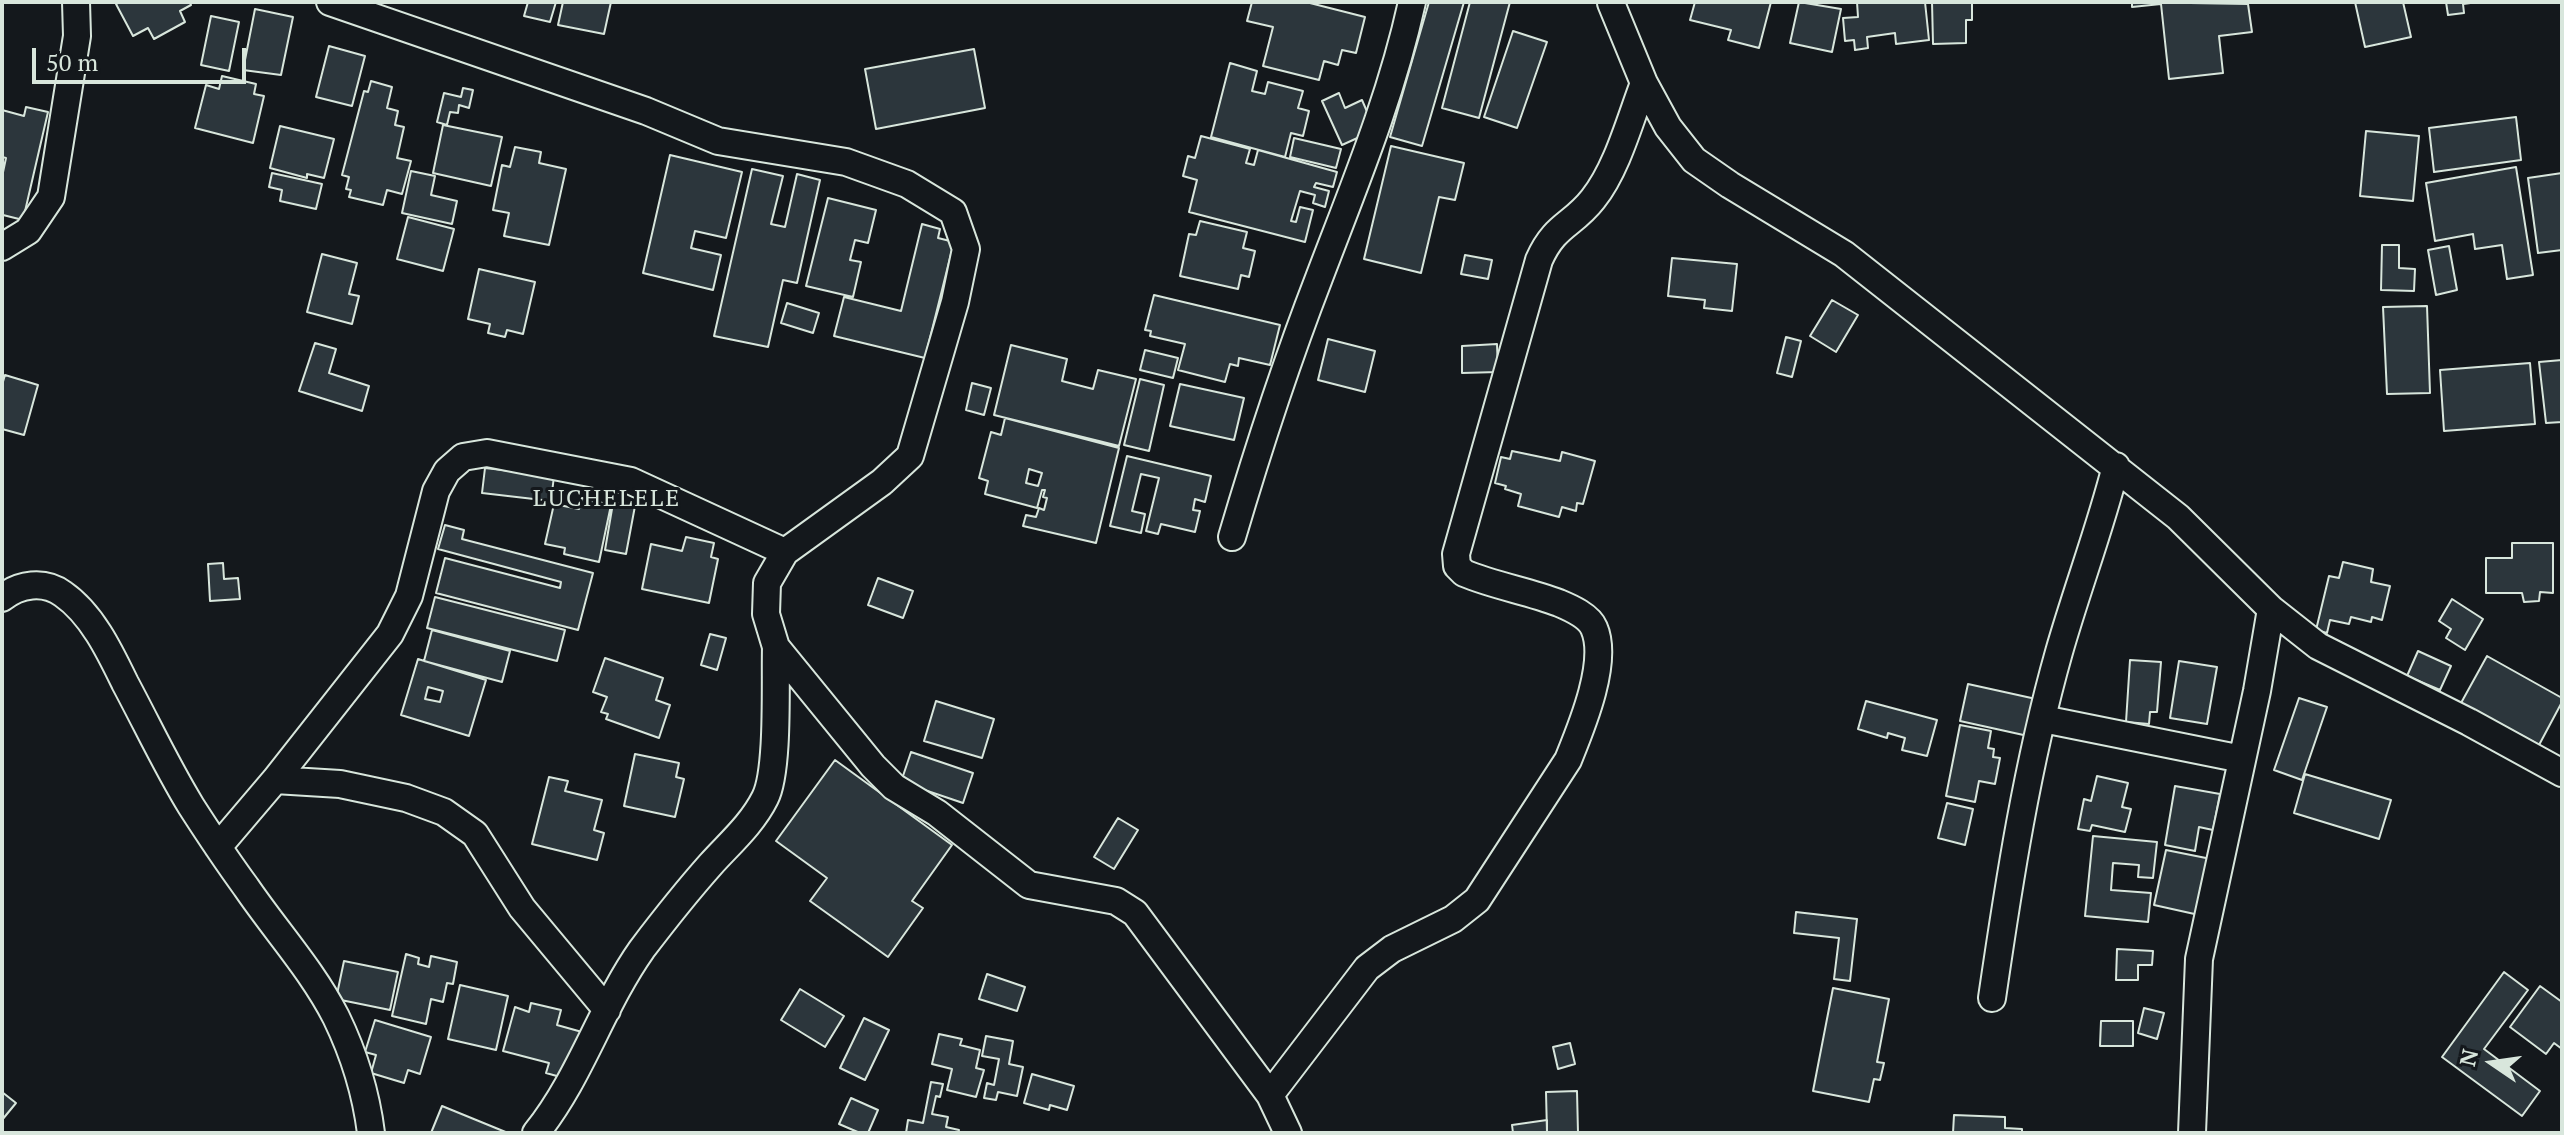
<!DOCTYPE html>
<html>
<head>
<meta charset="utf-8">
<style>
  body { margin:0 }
  #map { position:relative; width:2564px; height:1135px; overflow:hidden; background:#14181c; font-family:"PT Serif",serif }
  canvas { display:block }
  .frame { position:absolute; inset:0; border:4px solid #d8e6dc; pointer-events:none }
  .north { position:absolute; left:2452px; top:1023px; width:80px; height:80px; -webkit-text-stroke:6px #14181c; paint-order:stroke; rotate:283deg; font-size:22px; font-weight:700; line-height:32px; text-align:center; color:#d8e6dc }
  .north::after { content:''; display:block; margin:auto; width:28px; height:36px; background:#d8e6dc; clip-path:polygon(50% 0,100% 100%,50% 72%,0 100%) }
  .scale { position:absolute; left:32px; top:48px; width:214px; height:36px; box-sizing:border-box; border:4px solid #d8e6dc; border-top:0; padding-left:10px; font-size:24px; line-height:28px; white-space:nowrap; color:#d8e6dc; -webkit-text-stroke:6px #14181c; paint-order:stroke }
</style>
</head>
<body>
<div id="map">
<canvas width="2564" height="1135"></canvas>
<div class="frame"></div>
<div class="north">N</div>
<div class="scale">50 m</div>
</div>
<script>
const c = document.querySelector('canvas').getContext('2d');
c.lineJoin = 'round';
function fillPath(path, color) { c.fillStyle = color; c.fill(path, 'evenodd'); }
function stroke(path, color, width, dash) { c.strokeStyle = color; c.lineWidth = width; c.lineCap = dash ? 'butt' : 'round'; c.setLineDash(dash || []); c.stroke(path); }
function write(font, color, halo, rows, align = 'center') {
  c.font = font + ' "PT Serif",serif'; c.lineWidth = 6; c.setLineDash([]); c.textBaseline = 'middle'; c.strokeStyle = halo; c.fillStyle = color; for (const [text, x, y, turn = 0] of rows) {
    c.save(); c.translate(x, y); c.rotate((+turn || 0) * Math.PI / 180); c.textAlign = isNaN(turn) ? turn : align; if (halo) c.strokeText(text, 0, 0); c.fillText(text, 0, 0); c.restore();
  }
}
const building = new Path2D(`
  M120 2H190L191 5 180 11 185 22 154 39 148 28 133 36 116 4Z
  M528 2H556L550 22 524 16Z
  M563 2H611L604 34 558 25Z
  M1252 2H1306L1365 17 1356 53 1342 50 1338 65 1324 61 1319 80 1263 66 1273 27 1247 21Z
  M1429 2H1464L1422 146 1390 137Z
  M1470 2H1510L1479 118 1442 108Z
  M1695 2H1771L1759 48 1728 40 1731 30 1690 20Z
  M1799 2 1841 9 1832 52 1790 43Z
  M1857 2H1925L1929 40 1896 44 1895 33 1867 37 1868 48 1855 50 1854 40 1845 41 1843 18 1858 17Z
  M1932 2H1972V20H1966V43L1933 44Z
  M2132 2 2248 4 2252 32 2219 36 2223 73 2169 79 2161 4 2132 7Z
  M2355 2H2403L2411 37 2365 47Z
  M2446 2H2478L2463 4 2464 13 2448 15Z
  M255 9 293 17 281 75 243 70Z
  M211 16 239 22 229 71 201 65Z
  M1513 31 1547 42 1517 128 1484 117Z
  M329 46 365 56 352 106 316 97Z
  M974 49 985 108 876 129 865 69Z
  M1230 63 1257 71 1252 91 1265 94 1268 82 1303 91 1298 108 1309 111 1303 136 1291 133 1285 157 1211 137Z
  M222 76 256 84 254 94 264 96 253 143 195 128 206 85 219 89Z
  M371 81 392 87 387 108 398 111 395 125 404 127 397 158 411 161 402 194 387 190 383 205 349 197 351 190 346 189 349 177 342 175 364 91 368 92Z
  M463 88 473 90 469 108 459 105 458 113 450 112 447 125 437 122 444 93 461 97Z
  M1339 93 1345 108 1362 100 1375 130 1342 145 1322 101Z
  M26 107 48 112 23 220 3 215 2 219V177L6 158 2 157V110L24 116Z
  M2516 117 2521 160 2434 172 2429 128Z
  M443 125 502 137 491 186 433 173Z
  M280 126 334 139 324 178 307 174V178L270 168Z
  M2366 131 2419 136 2413 201 2360 196Z
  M1201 136 1250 149 1246 163 1254 165 1258 150 1337 172 1333 187 1316 183 1314 187 1329 191 1325 207 1313 203 1315 195 1300 191 1291 221 1296 222 1300 207 1313 210 1305 242 1189 212 1197 180 1183 176 1188 156 1195 158Z
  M1294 138 1341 149 1336 168 1290 157Z
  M1391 146 1464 163 1455 200 1439 197 1421 273 1364 259Z
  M515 147 541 152 539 163 566 169 549 245 504 236 509 213 493 210 502 165 510 167Z
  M670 155 742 172 726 238 695 231 691 248 721 255 713 290 643 273Z
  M2516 167 2533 275 2507 279 2502 245 2475 249 2473 234 2435 241 2426 183Z
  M752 169 783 176 771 224 785 227 797 174 820 180 797 283 783 280 768 347 714 336Z
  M411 171 435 176 431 195 457 201 452 224 402 213Z
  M272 173 322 184 316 209 280 201 282 190 269 187Z
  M2562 173V250L2538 253 2528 178Z
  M828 198 876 210 868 243 855 240 850 260 861 262 853 297 806 286Z
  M408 217 454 229 443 271 397 259Z
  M1200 221 1247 232 1243 248 1255 251 1249 277 1241 275 1238 289 1180 276 1189 234 1196 235Z
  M922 224 940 229 938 238 954 242 925 358 834 336 844 297 901 311Z
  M2382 245H2399V268L2415 269 2414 291 2381 290Z
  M2449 246 2457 290 2436 295 2428 250Z
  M322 254 357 263 349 294 359 296 352 324 307 312Z
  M1465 255 1492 260 1488 279 1461 274Z
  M1672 258 1737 264 1732 311 1704 308 1705 300 1668 296Z
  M479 269 535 282 523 334 507 330 505 337 488 333 490 324 468 319Z
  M1154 295 1280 325 1270 365 1239 358 1238 366 1230 364 1225 382 1178 370 1185 344 1150 336 1151 331 1145 330Z
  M1832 300 1858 315 1836 352 1810 336Z
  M787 303 819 313 813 333 781 323Z
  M2427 306 2430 393 2387 394 2383 307Z
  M1786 337 1801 341 1792 377 1777 373Z
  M1328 339 1375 351 1365 392 1318 380Z
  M315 343 336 349 329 373 369 386 362 411 299 391Z
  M1497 344 1498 372 1462 373V346Z
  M1011 345 1067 359 1062 381 1093 389 1098 370 1136 379 1119 446 994 415Z
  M1145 350 1178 358 1173 378 1140 370Z
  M2562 360V422L2546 423 2539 362Z
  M2530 363 2535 424 2444 431 2440 370Z
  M5 375 38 385 24 435 2 429V385Z
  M1140 379 1164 385 1149 451 1124 445Z
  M972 383 991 388 984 415 966 410Z
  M1180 384 1244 398 1234 440 1170 426Z
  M1005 418 1119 448 1096 543 1023 526 1026 515 1036 517 1039 508 1044 510 1047 498 1043 497 1045 490H1042L1037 508 985 494 988 481 979 478 991 432 1001 435ZM1029 469 1042 473 1038 486 1026 483Z
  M1512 451 1560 461 1562 452 1595 461 1583 504 1577 503 1576 511 1562 507 1559 517 1518 506 1521 494 1505 489 1506 486 1495 483 1501 457 1510 459Z
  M1127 456 1211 476 1205 502 1195 499 1193 510 1200 511 1195 532 1161 524 1158 534 1146 531 1159 478 1141 474 1132 511 1145 514 1141 533 1110 526Z
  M485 468 554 476 551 501 482 493Z
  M582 498 611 505 599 562 564 554 565 548 545 544 554 504 579 509Z
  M613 503 635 506 626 554 605 550Z
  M445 525 464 530 462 539 593 573 578 630 436 593 445 558 560 588 561 582 438 549Z
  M686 537 714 543 711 557 718 559 709 603 642 589 651 544 682 551Z
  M2512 543H2553V593L2540 592 2539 601 2524 602 2522 593H2486V558H2512Z
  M2343 562 2373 569 2371 582 2390 586 2382 620 2372 617 2371 622 2351 617 2349 624 2330 620 2327 633 2316 630 2329 576 2339 578Z
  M223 563 224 579 238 578 240 599 210 601 208 564Z
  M878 578 913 591 903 618 868 605Z
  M435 597 565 630 557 661 427 628Z
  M2452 599 2483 619 2465 650 2446 638 2451 629 2439 621Z
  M432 630 510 651 502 682 424 661Z
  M710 634 726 638 717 670 701 665Z
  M2418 651 2451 666 2440 690 2407 676Z
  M2487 656 2562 698V702L2539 745 2461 703Z
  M605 658 663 678 656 700 670 705 659 738 606 719 608 714 601 712 607 697 593 692Z
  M418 659 486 680 469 736 401 715ZM428 687 443 691 440 702 425 699Z
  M2130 660 2161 662 2157 712H2150L2149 724 2126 722Z
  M2179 661 2217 667 2207 724 2170 718Z
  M1968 684 2036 699 2028 736 1960 721Z
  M2299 698 2327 707 2302 780 2274 770Z
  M936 701 994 719 982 758 924 741Z
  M1866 701 1937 720 1927 756 1902 750 1905 738 1888 733 1887 738 1858 729Z
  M1960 725 1991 731 1988 748 1994 749 1993 757 2000 758 1995 784 1979 781 1975 802 1946 796Z
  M911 752 973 773 963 803 901 782Z
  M635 754 679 763 676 777 684 779 675 817 624 806Z
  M835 760 952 845 912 901 923 908 888 957 810 901 827 878 776 841Z
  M2305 774 2391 800 2379 839 2294 813Z
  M2097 776 2128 783 2122 807 2131 809 2125 832 2092 825 2090 831 2078 829 2084 799 2091 801Z
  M549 777 568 781 565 791 602 800 594 830 604 833 597 860 532 844Z
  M2175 786 2220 794 2213 830 2199 827 2195 851 2165 845Z
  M1947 803 1973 809 1965 845 1938 838Z
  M1118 818 1138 830 1114 869 1094 857Z
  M2093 836 2157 842 2153 878 2138 877 2139 865 2113 863 2111 890 2151 893 2148 922 2085 916Z
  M2166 850 2211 859 2199 915 2154 905Z
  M1796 912 1857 919 1850 981 1834 979 1839 938 1794 933Z
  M2117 949 2153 951 2152 965H2138V980H2116Z
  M406 954 419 958 418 964 429 967 431 956 457 962 453 984 447 983 443 1002 431 999 426 1024 392 1016Z
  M344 961 398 972 390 1010 336 999Z
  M2504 972 2528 990 2484 1049 2540 1091 2522 1116 2442 1057Z
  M987 974 1025 987 1017 1011 979 999Z
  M460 985 508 996 496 1050 448 1039Z
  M2540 986 2562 1002V1049L2554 1043 2546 1054 2510 1027Z
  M1833 988 1889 999 1877 1062 1884 1063 1880 1080 1874 1079 1869 1102 1813 1091Z
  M800 989 844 1016 825 1047 781 1020Z
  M531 1003 561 1010 557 1025 582 1032 564 1078 546 1073 549 1063 503 1051 515 1007 529 1012Z
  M2144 1008 2164 1013 2157 1039 2138 1033Z
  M864 1018 889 1030 865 1080 840 1068Z
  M375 1020 431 1037 420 1074 408 1070 404 1083 371 1073 376 1055 365 1052Z
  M2101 1021H2133V1046H2100Z
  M939 1034 962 1039 960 1045 980 1050 976 1068 984 1070 976 1097 947 1090 952 1069 932 1064Z
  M986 1036 1013 1041 1009 1064 1023 1067 1017 1096 998 1092 996 1100 984 1098 987 1083 994 1085 999 1059 982 1056Z
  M1570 1043 1575 1064 1558 1069 1553 1047Z
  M1032 1074 1074 1086 1067 1110 1050 1105 1049 1110 1024 1103Z
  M931 1082 943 1084 940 1097 936 1096 932 1114 948 1117 946 1127 959 1130 958 1133H906L908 1120 923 1123Z
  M1577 1091 1578 1133H1547L1546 1092Z
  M2 1092 16 1103 2 1120Z
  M851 1098 878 1110 868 1133H860L839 1124Z
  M442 1106 508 1133H431Z
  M1954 1115 2005 1117V1128L2022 1129V1133H1953Z
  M1547 1120V1133H1513L1512 1125Z`);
const minor = new Path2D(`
  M330 2 646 111 718 141 846 162 907 184 953 212 966 249 955 302 910 456 882 482 785 552 767 583 766 614 776 647 873 766 894 787 937 813 1029 885 1116 901 1135 913 1270 1095 1288 1133
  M1611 3 1644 83 1668 127 1694 160 1730 185 1844 254 2178 517 2271 609 2318 646 2469 722 2562 773
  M2 247 28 231 51 197 77 36 76 2
  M1232 537C1258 449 1286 363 1319 278 1354 186 1391 98 1412 2
  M2 598C19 584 44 580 63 594 92 614 110 652 125 683 147 724 167 767 191 806 209 834 227 861 246 887 276 931 312 970 336 1017 354 1054 366 1093 371 1133
  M2043 719 2242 759
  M275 780 340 784 406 798 444 812 475 834 522 908 607 1010
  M218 847 275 780 390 634 409 596 436 491 447 471 463 457 487 453 631 481 785 552
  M1992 998C2009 882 2027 765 2059 652 2077 589 2100 529 2116 466
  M1270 1095 1367 968 1392 949 1453 919 1477 900 1568 760C1581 728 1609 662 1594 628 1589 616 1571 608 1559 603 1528 591 1495 586 1464 573L1457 566 1456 554 1539 260C1555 224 1572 226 1593 199 1617 169 1630 120 1644 83
  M536 1133C581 1077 601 1007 642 949 664 920 687 891 711 864 730 843 752 824 765 798 779 771 775 682 776 647
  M2192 1133 2199 959 2257 691 2271 609`);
const neighbourhoodNames = [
  ["LUCHELELE",607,499]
];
fillPath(building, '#2c363c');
stroke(building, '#d8e6dc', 2);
stroke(minor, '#d8e6dc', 30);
stroke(minor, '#14181c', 26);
c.letterSpacing = '2px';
write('24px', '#d8e6dc', '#14181c', neighbourhoodNames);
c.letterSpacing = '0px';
</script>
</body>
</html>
